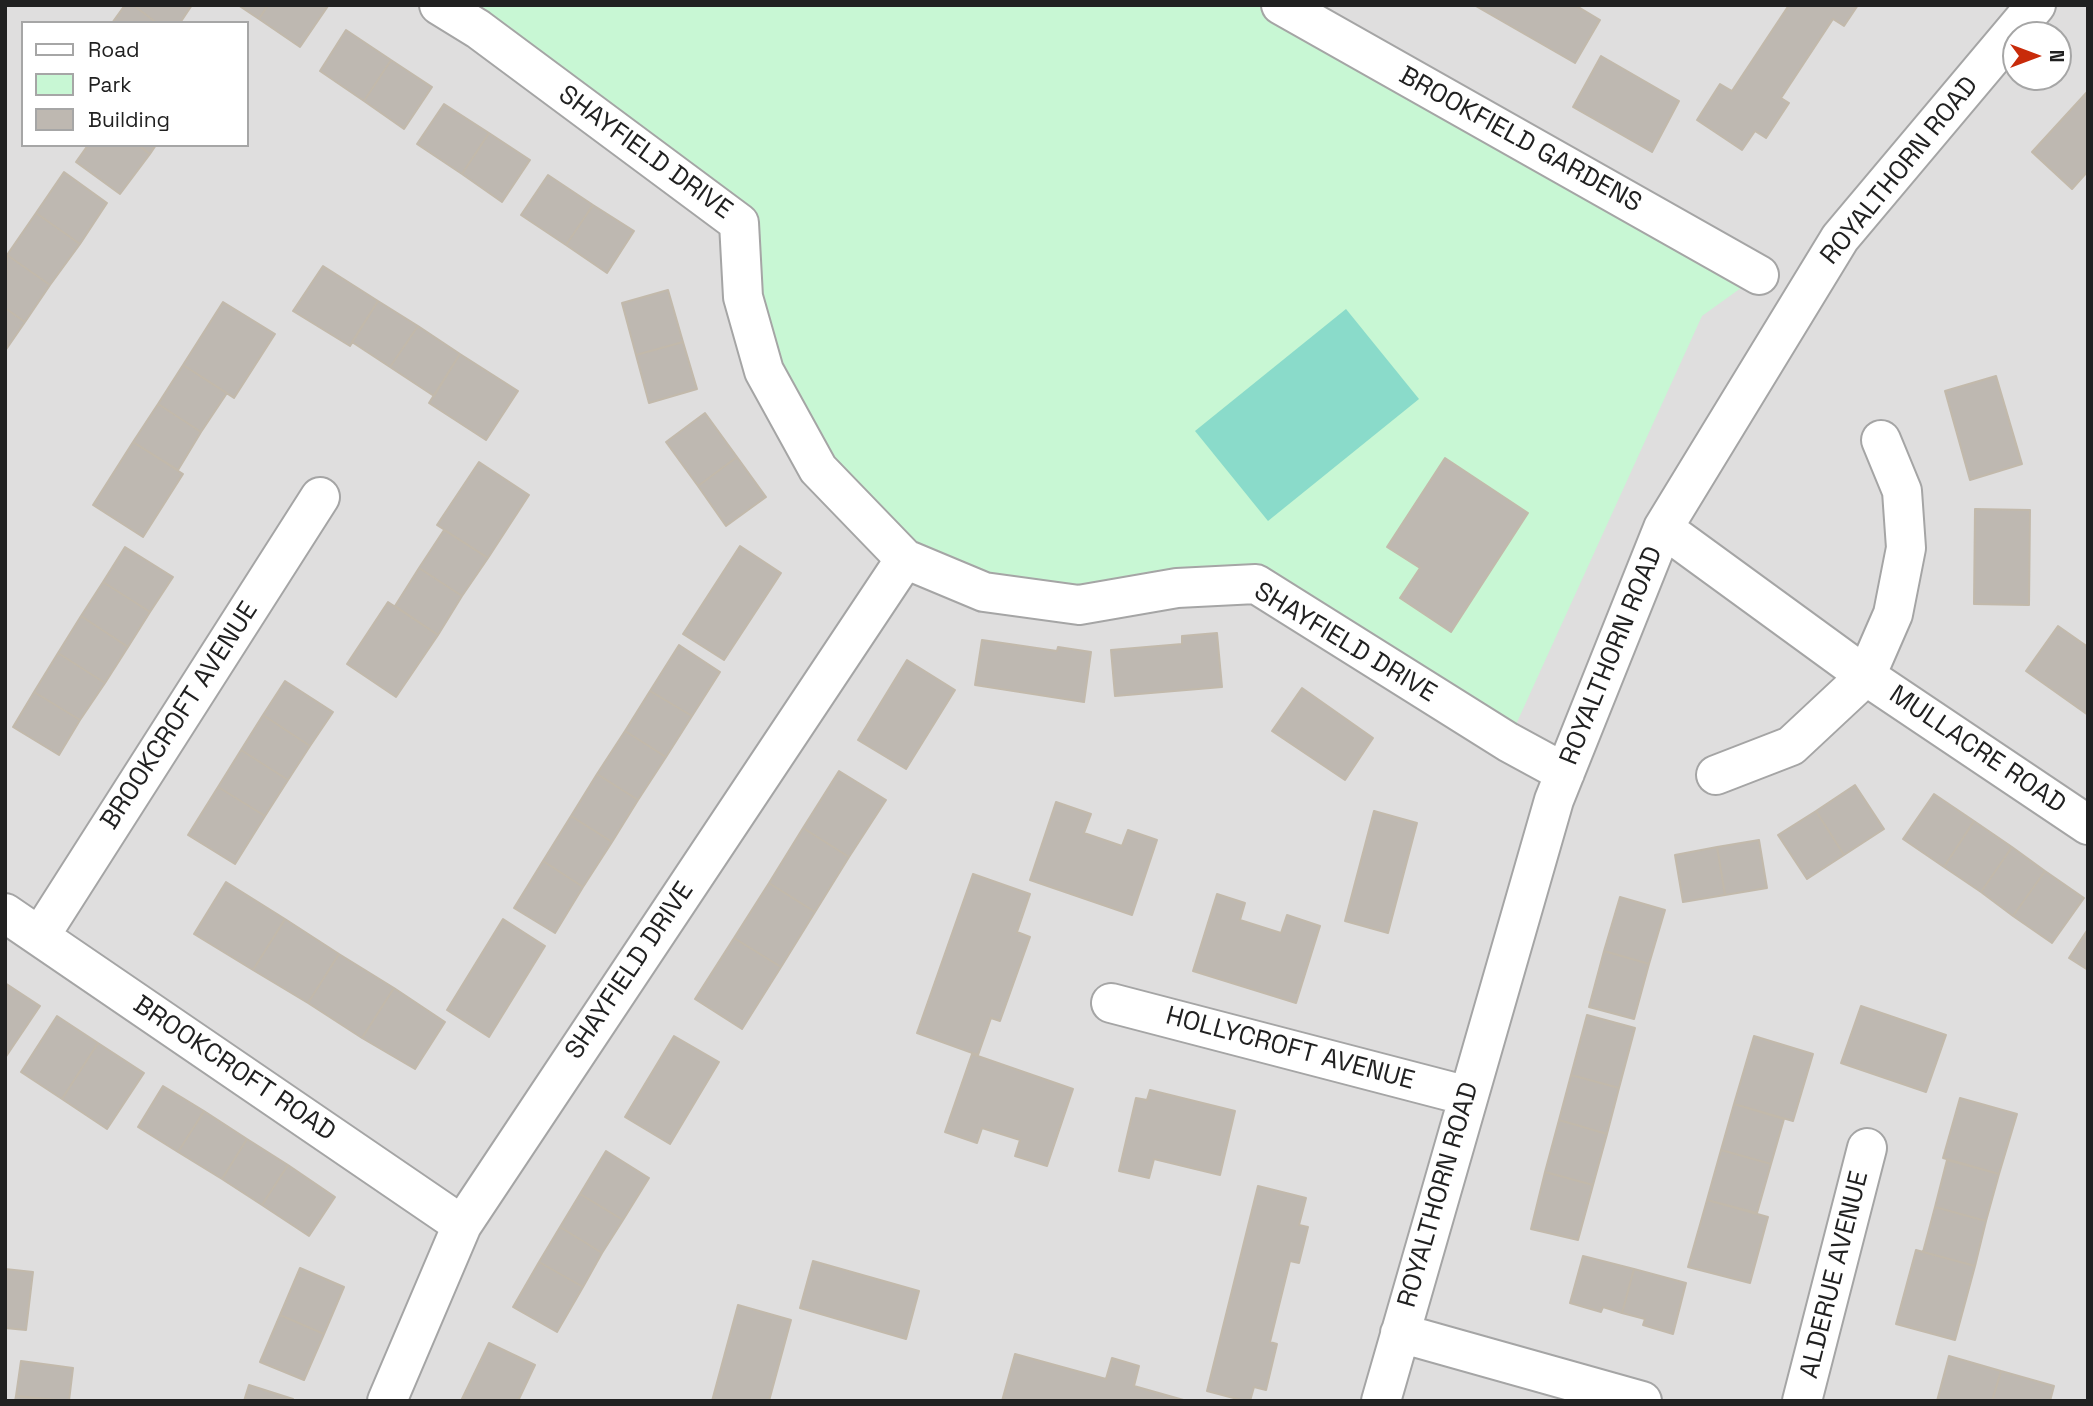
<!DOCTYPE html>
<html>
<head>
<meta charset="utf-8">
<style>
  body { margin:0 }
  #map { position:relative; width:2093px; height:1406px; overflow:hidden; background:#f1efe8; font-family:"Space Grotesk",sans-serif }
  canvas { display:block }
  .frame { position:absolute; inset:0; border:7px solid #212121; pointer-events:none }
  .legend { position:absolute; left:21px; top:21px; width:228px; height:126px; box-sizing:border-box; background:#fff; border:2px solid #a6a6a6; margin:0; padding:9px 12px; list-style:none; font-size:21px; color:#212121 }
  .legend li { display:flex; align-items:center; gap:14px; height:35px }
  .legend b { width:35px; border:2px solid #a6a6a6 }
  .north { position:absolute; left:2002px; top:21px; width:70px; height:70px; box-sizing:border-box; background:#fff; border:2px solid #a6a6a6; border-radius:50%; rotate:90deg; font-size:19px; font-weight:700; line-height:28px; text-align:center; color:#212121 }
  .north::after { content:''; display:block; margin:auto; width:24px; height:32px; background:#c82b0a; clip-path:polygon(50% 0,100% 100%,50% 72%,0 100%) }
</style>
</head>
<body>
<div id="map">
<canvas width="2093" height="1406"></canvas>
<div class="frame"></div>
<ul class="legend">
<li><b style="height:9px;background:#fff"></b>Road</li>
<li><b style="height:19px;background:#c8f7d4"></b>Park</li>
<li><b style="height:19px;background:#beb8b1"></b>Building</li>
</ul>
<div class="north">N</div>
</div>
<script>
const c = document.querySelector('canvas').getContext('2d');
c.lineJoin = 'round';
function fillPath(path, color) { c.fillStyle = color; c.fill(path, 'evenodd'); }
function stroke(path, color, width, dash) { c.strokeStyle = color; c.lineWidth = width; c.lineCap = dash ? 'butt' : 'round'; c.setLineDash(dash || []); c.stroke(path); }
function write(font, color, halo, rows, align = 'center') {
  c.font = font + ' "Space Grotesk",sans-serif'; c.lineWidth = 7; c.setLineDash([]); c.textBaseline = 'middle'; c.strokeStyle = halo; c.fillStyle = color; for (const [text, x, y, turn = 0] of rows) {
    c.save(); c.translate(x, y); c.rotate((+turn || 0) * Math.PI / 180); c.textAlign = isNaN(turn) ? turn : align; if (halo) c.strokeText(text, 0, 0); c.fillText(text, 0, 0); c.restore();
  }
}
const residential = new Path2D(`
  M5 5H2088V1401H5ZM23 23H247V145H23ZM2016 35H2058V77H2016Z`);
const park = new Path2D(`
  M439 5H1281L1759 275 1702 316 1508 742 1256 584 1079 605 905 559 764 371 739 223Z`);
const pitch = new Path2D(`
  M1346 309 1419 399 1268 521 1195 431Z`);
const building = new Path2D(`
  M125 5H133L157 23H112Z
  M133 5H192L180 23H157Z
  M238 5H268L259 19Z
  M268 5H327L328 6 300 47 259 19Z
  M1474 5H1575L1600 20 1575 63Z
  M1789 5H1858L1844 26 1833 19 1781 98 1789 103 1766 138 1755 131 1742 150 1697 120 1720 84 1732 91Z
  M346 30 391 60 364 101 320 71Z
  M1601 56 1679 101 1652 152 1573 107Z
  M391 60 432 87 404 129 364 101Z
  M2088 91V171L2072 189 2032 152Z
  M444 104 489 133 462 174 417 144Z
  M489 133 530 160 502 202 462 174Z
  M88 145H138L150 154 120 194 76 162Z
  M138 145H156L150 154Z
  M64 172 107 203 80 244 36 213Z
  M548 175 593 205 566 245 521 215Z
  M593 205 634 231 607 273 566 245Z
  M36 213 80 244 50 285 7 255Z
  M7 255 50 285 25 322 5 308Z
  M323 266 378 301 350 346 293 311Z
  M668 290 683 342 636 355 622 303Z
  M378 301 418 326 390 367 352 342Z
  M223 302 275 334 234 398 183 365Z
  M5 308 25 322 5 351Z
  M418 326 460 354 434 396 390 367Z
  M683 342 697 389 649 403 636 355Z
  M460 354 518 391 486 440 429 403Z
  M183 365 227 393 201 432 158 404Z
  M1996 376 2022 464 1970 480 1945 391Z
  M158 404 201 432 178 470 133 442Z
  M705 413 737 457 698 486 666 442Z
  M133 442 183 474 143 537 93 505Z
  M737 457 766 497 726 526 698 486Z
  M1445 458 1528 513 1451 632 1400 598 1420 568 1387 547Z
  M479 462 529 495 488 558 437 525Z
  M1975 509 2030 510 2029 605 1974 604Z
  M444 530 488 558 462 596 419 568Z
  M740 546 781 573 724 660 683 634Z
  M125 547 173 577 150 612 103 582Z
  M419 568 462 596 438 635 395 606Z
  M103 582 150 612 128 647 81 616Z
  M388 602 438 635 396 697 347 664Z
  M81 616 128 647 105 683 58 653Z
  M2058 626 2088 647V715L2026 671Z
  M1217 633 1222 687 1115 696 1111 650 1182 644V636Z
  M982 640 1057 651 1058 647 1091 652 1084 702 975 685Z
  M679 645 720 672 692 716 650 691Z
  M58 653 105 683 80 720 34 692Z
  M907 660 955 690 906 769 858 740Z
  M285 681 333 712 310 746 263 715Z
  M1302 688 1373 738 1345 780 1272 731Z
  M650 691 692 716 666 757 625 731Z
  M34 692 80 720 59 755 13 727Z
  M263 715 310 746 288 780 241 750Z
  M625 731 666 757 638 800 597 774Z
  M241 750 288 780 265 816 218 787Z
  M839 771 886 800 849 857 803 828Z
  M597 774 638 800 612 842 571 816Z
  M1855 785 1884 829 1844 855 1816 811Z
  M218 787 265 816 235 864 188 835Z
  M1934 794 1974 821 1944 867 1903 839Z
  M1056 802 1091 814 1084 833 1122 846 1128 830 1157 840 1132 915 1030 880Z
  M1374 811 1417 823 1388 933 1345 921Z
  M1816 811 1844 855 1807 879 1778 835Z
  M571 816 612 842 583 887 543 861Z
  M1974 821 2012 847 1981 892 1944 867Z
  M803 828 849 857 815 912 769 883Z
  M1759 840 1767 888 1725 895 1717 847Z
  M1717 847 1725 895 1683 902 1675 855Z
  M2012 847 2045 871 2013 916 1981 892Z
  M543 861 583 887 555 933 514 908Z
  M2045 871 2084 898 2052 943 2013 916Z
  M973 874 1030 894 1017 932 1030 937 1000 1021 991 1018 978 1055 917 1033Z
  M226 882 285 919 253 970 194 934Z
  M769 883 815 912 781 967 734 938Z
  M1217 894 1245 903 1240 920 1281 933 1287 915 1320 926 1296 1003 1193 971Z
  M1620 897 1665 910 1649 964 1604 951Z
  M285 919 339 954 308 1003 253 970Z
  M503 919 545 946 489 1037 447 1010Z
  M2088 929V970L2069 958Z
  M734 938 781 967 742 1029 695 999Z
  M1604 951 1649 964 1634 1019 1589 1007Z
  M339 954 394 988 362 1038 308 1003Z
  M5 983 40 1006 5 1058Z
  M394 988 445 1022 415 1069 362 1038Z
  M1861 1006 1946 1035 1926 1092 1841 1063Z
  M1587 1015 1635 1028 1619 1088 1571 1075Z
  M57 1016 98 1043 62 1099 21 1072Z
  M674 1036 719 1062 670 1144 625 1117Z
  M1754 1036 1813 1054 1793 1121 1734 1104Z
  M98 1043 144 1073 107 1129 62 1099Z
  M972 1054 1073 1089 1047 1166 1015 1156 1020 1140 982 1128 977 1143 945 1132Z
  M1571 1075 1619 1088 1607 1134 1559 1120Z
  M163 1086 204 1111 178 1152 138 1127Z
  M1150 1090 1235 1111 1220 1175 1154 1159 1149 1178 1119 1171 1136 1098 1147 1100Z
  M1960 1098 2017 1114 1999 1174 1943 1158Z
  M1734 1104 1784 1119 1771 1164 1721 1150Z
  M204 1111 247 1139 222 1179 178 1152Z
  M1559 1120 1607 1134 1593 1185 1545 1172Z
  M247 1139 288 1165 262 1205 222 1179Z
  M1721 1150 1771 1164 1757 1213 1707 1200Z
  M606 1151 649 1178 623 1220 580 1194Z
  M1947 1160 1999 1174 1986 1221 1935 1207Z
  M288 1165 335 1197 309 1236 262 1205Z
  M1545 1172 1593 1185 1578 1240 1531 1229Z
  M1258 1186 1306 1198 1299 1225 1308 1227 1299 1263 1290 1261 1270 1342 1277 1344 1266 1390 1254 1387 1250 1401H1245L1207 1391Z
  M580 1194 623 1220 602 1253 560 1227Z
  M1707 1200 1768 1217 1750 1283 1688 1267Z
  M1935 1207 1986 1221 1975 1266 1923 1252Z
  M560 1227 602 1253 583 1287 539 1262Z
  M1916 1250 1975 1266 1955 1340 1896 1324Z
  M1583 1256 1634 1269 1622 1313 1603 1307 1601 1312 1570 1303Z
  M813 1261 919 1291 906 1339 800 1308Z
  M539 1262 583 1287 557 1332 513 1307Z
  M300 1268 344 1287 324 1334 280 1315Z
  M5 1269 33 1272 26 1330 5 1328Z
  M1634 1269 1686 1283 1673 1334 1643 1325 1645 1319 1622 1313Z
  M738 1305 791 1320 769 1401H712Z
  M280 1315 324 1334 304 1380 260 1362Z
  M489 1343 535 1365 518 1401H461Z
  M1015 1354 1106 1379 1112 1358 1139 1366 1134 1386 1187 1401H1002Z
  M1949 1356 2001 1371 1992 1401H1937Z
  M21 1361 73 1368 69 1401 16 1396Z
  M2001 1371 2054 1386 2050 1401H1992Z
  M249 1385 293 1399V1401H244Z
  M16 1396 59 1401H15Z`);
const street = new Path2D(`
  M1281 5 1759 275
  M1663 528 1866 676 2088 825
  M905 559 984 592 1079 605 1177 588 1256 584 1508 742 1565 773
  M1716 775 1791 746 1866 676 1893 614 1906 548 1902 491 1881 440
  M5 913 462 1225
  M40 936 320 497
  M1111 1003 1468 1096
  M1400 1333 1642 1401
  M387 1401 462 1225 905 559 818 469 764 371 743 297 739 223 478 29 439 5
  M1381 1401 1554 800 1663 528 1840 238 2036 5
  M1802 1401 1867 1148`);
const streetNames = [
  ["BROOKFIELD GARDENS",1520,140,29],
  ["SHAYFIELD DRIVE",645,153,36],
  ["ROYALTHORN ROAD",1900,171,-51],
  ["SHAYFIELD DRIVE",1345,643,31],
  ["ROYALTHORN ROAD",1612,656,-68],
  ["BROOKCROFT AVENUE",180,716,-57],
  ["MULLACRE ROAD",1977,750,34],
  ["SHAYFIELD DRIVE",630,971,-56],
  ["HOLLYCROFT AVENUE",1290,1049,15],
  ["BROOKCROFT ROAD",234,1069,34],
  ["ROYALTHORN ROAD",1439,1195,-74],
  ["ALDERUE AVENUE",1835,1275,-76]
];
fillPath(residential, '#dfdede');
fillPath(park, '#c8f7d4');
fillPath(pitch, '#8adbca');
fillPath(building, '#beb8b1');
stroke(building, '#c2b9ab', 2);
stroke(street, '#a5a5a5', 42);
stroke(street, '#fff', 38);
write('26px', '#212121', '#fff', streetNames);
</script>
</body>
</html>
